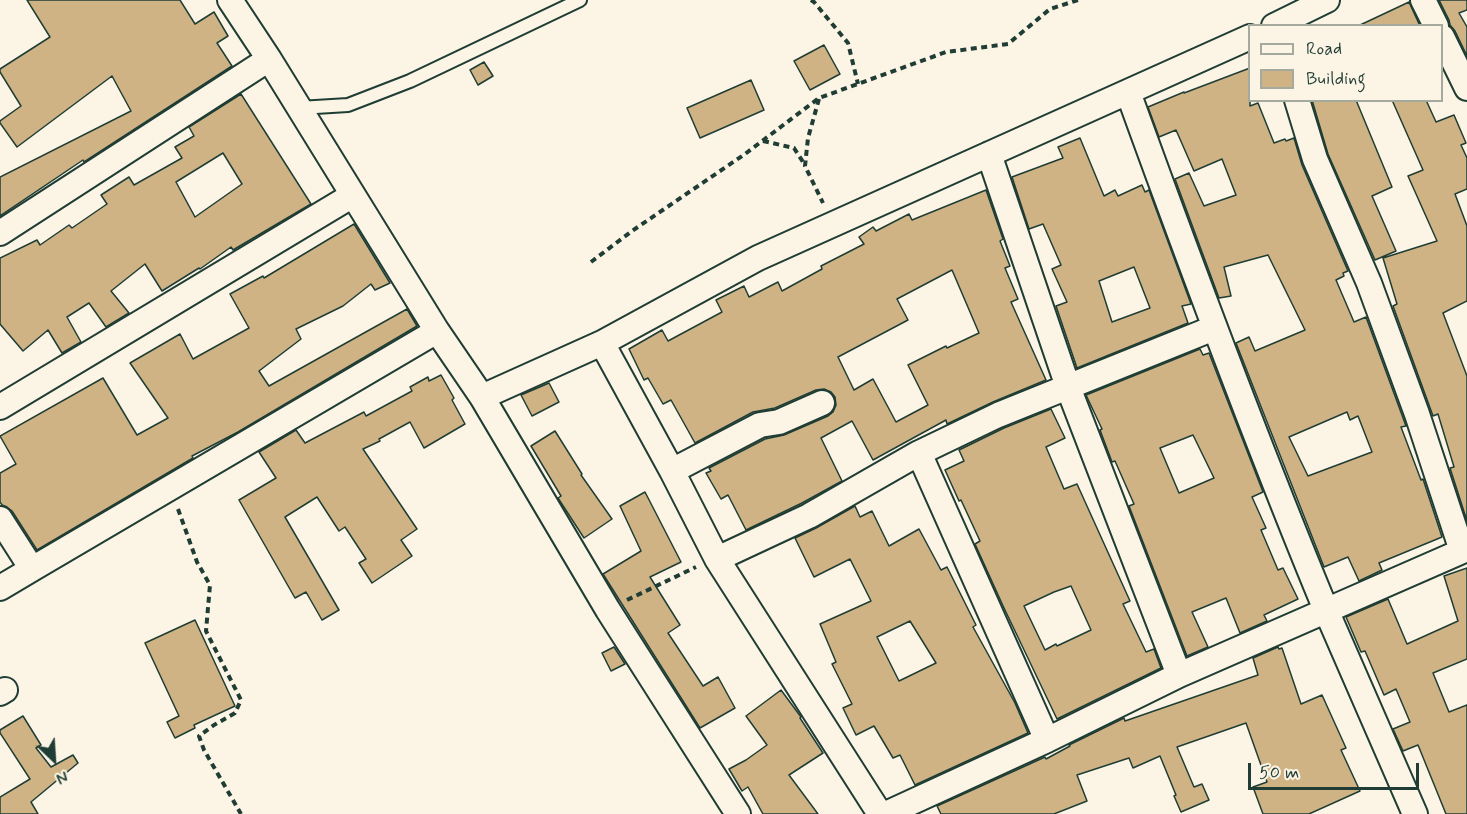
<!DOCTYPE html>
<html>
<head>
<meta charset="utf-8">
<style>
  body { margin:0 }
  #map { position:relative; width:1467px; height:814px; overflow:hidden; background:#fcf5e5; font-family:Mynerve,sans-serif }
  canvas { display:block }
  .legend { position:absolute; left:1248px; top:24px; width:195px; height:78px; box-sizing:border-box; background:#fcf5e5; border:2px solid #a4ab9e; margin:0; padding:8px 10px; list-style:none; font-size:18px; color:#1f3d34 }
  .legend li { display:flex; align-items:center; gap:12px; height:30px }
  .legend b { width:30px; border:2px solid #a4ab9e }
  .north { position:absolute; left:24px; top:730px; width:60px; height:60px; -webkit-text-stroke:4px #fcf5e5; paint-order:stroke; rotate:155deg; font-size:16px; font-weight:700; line-height:24px; text-align:center; color:#1f3d34 }
  .north::after { content:''; display:block; margin:auto; width:21px; height:27px; background:#1f3d34; clip-path:polygon(50% 0,100% 100%,50% 72%,0 100%) }
  .scale { position:absolute; left:1248px; top:763px; width:171px; height:27px; box-sizing:border-box; border:3px solid #1f3d34; border-top:0; padding-left:8px; font-size:18px; line-height:21px; white-space:nowrap; color:#1f3d34; -webkit-text-stroke:4px #fcf5e5; paint-order:stroke }
</style>
</head>
<body>
<div id="map">
<canvas width="1467" height="814"></canvas>
<ul class="legend">
<li><b style="height:8px;background:#fcf5e5"></b>Road</li>
<li><b style="height:16px;background:#cfb385"></b>Building</li>
</ul>
<div class="north">N</div>
<div class="scale">50 m</div>
</div>
<script>
const c = document.querySelector('canvas').getContext('2d');
c.lineJoin = 'round';
function fillPath(path, color) { c.fillStyle = color; c.fill(path, 'evenodd'); }
function stroke(path, color, width, dash) { c.strokeStyle = color; c.lineWidth = width; c.lineCap = dash ? 'butt' : 'round'; c.setLineDash(dash || []); c.stroke(path); }
const building = new Path2D(`
  M27 0H180L195 24 214 12 228 36 217 43 232 66 84 162 83 160 0 216V177L131 111 112 76 17 147 0 123V121L21 106 0 72V69L50 37Z
  M1439 0H1467V10L1459 13 1467 27V56L1455 31 1450 25 1449 20Z
  M1409 2 1420 26H1358Z
  M824 45 840 74 810 90 794 61Z
  M484 62 493 76 478 85 470 70Z
  M1250 68V106L1258 103 1274 143 1285 139 1286 141 1294 138 1302 165 1348 271 1343 273 1344 276 1336 280 1354 322 1366 317 1406 426 1401 427 1421 480 1423 479 1442 537 1379 563 1382 570 1359 581 1348 557 1324 567 1236 343 1249 337 1255 351 1305 330 1268 255 1224 267 1231 296 1219 298 1175 179 1189 173 1204 206 1236 195 1222 159 1194 171 1176 130 1159 137 1148 107 1184 92V93ZM1347 412 1350 420 1358 416 1372 452 1308 476 1289 437Z
  M751 80 764 110 700 138 687 108Z
  M241 94 311 204 233 250 231 247 200 269 199 268 162 291 145 264 111 291 129 313 106 327 89 303 67 317 81 342 62 353 48 330 23 351 0 324V258L37 240 40 245 69 225 72 228 107 204 101 195 129 177 134 185 182 158 175 147 194 136 189 127ZM223 153 242 184 195 217 176 182Z
  M1312 100H1356L1392 187 1372 196 1396 251 1375 260 1328 154Z
  M1392 100H1426L1436 122 1454 115 1466 143 1461 145 1467 158V189L1455 194 1467 226V301L1443 313 1467 376V521L1450 468 1454 467 1438 414 1433 416 1393 306 1397 304 1383 258 1437 241 1408 176 1423 170Z
  M1080 138 1104 196 1115 190 1118 196 1142 185 1145 192 1149 190 1191 304 1182 306 1188 323 1077 368 1056 306 1067 302 1052 269 1061 265 1043 224 1029 229 1012 177 1063 158 1058 147ZM1134 267 1150 308 1112 322 1099 281Z
  M986 190 1003 239 1000 241 1010 266 1005 268 1018 299 1011 302 1046 380 993 402 947 424 946 420 873 460 852 421 821 438 842 481 802 503 746 530 728 495 721 499 706 473 711 471 709 468 765 439 784 435 828 416 833 412 836 405 835 397 831 392 824 389 816 390 775 408 753 412 695 443 671 400 663 404 648 378 644 380 629 349 662 330 668 341 722 312 716 300 744 286 749 297 778 282 782 291 822 269 821 266 864 244 859 237 873 227 876 231 909 214 912 220ZM952 270 979 333 947 348 946 346 908 365 928 405 896 422 873 379 854 390 838 357 908 320 897 299Z
  M354 224 390 283 375 290 371 284 343 306 296 329 301 339 259 371 269 386 407 309 417 326 238 432 192 456 193 458 37 550 12 511 7 507 2 505 0 502V473L16 464 0 436 103 378 137 435 168 418 130 363 180 334 193 359 249 328 230 294 263 276 264 278Z
  M1200 349 1203 355 1209 353 1263 492 1252 497 1266 528 1261 530 1278 570 1283 568 1298 599 1264 615 1267 621 1240 633 1226 598 1192 612 1208 647 1187 656 1129 506 1134 504 1115 461 1112 462 1100 430 1102 429 1086 395ZM1193 435 1214 478 1179 493 1160 448Z
  M441 375 454 398 452 400 465 424 424 448 410 422 379 439 380 441 363 449 417 529 401 540 412 556 372 583 359 563 366 559 345 527 339 531 317 497 285 517 339 610 322 620 306 592 295 598 239 500 276 478 259 452 296 430 305 443 364 412 366 416 412 391 410 387 428 377 429 381Z
  M549 383 559 402 532 416 521 395Z
  M1051 409 1065 438 1046 447 1064 489 1077 484 1130 601 1123 604 1146 652 1154 649 1161 668 1057 719 1004 608 975 544 980 541 961 500 959 501 945 470 964 461 959 450 1004 428ZM1071 586 1091 630 1057 646 1056 644 1045 650 1024 606 1054 592Z
  M555 431 582 474 581 475 612 519 584 538 558 498 561 496 531 446Z
  M645 492 681 562 650 577 680 625 668 633 703 686 718 677 735 708 700 728 603 574 641 551 620 506Z
  M855 506 860 517 872 511 889 546 919 529 941 570 947 567 976 625 973 627 1015 703 1028 733 915 785 900 755 893 758 874 726 856 735 843 708 852 704 832 664 836 662 820 624 871 601 850 559 814 577 795 538 816 528ZM910 621 936 663 899 681 877 637Z
  M1467 568V659L1433 673 1449 712 1467 705V814H1446L1418 745 1403 751 1393 729 1410 722 1396 689 1384 695 1365 651 1361 652 1346 617 1388 599 1407 644 1458 621 1444 576Z
  M195 620 235 706 194 725 195 728 175 738 167 722 179 716 145 643Z
  M614 647 625 664 611 671 602 653Z
  M1278 647 1279 649 1282 648 1301 704 1322 695 1346 748 1341 750 1360 791 1309 814H1263L1253 787 1267 782 1246 723 1177 747 1194 787 1202 784 1209 800 1181 812 1174 796 1176 795 1160 756 1133 768 1129 758 1077 775 1087 801 1054 814H941L937 806 1045 757 1046 759 1070 746 1069 745 1124 718 1125 721 1258 675 1253 658Z
  M781 690 801 717 800 718 823 753 789 775 818 814H763L748 787 742 791 729 769 746 760 767 745 746 716Z
  M23 716 41 745 36 748 51 767 73 755 78 763 31 802 38 814H0V797L30 779 0 733V730Z`);
const path = new Path2D(`
  M811 0 814 2 848 43 858 84
  M819 99 808 138 805 166 823 203
  M763 141 794 148 805 165
  M591 262 632 231 745 154 819 98 946 52 1008 44 1050 9 1078 0
  M178 509 197 562 210 585 206 631 241 700 235 713 214 725 199 736 204 750 241 814
  M627 600 696 567`);
const service = new Path2D(`
  M299 108 348 105 410 81 580 0`);
const minor = new Path2D(`
  M230 0 269 59 437 331 482 397 608 610 738 814
  M1423 0 1436 26
  M1274 26 1327 0
  M1442 37 1467 88
  M1128 92C1191 266 1255 439 1326 610 1355 678 1385 746 1415 814
  M1297 100 1315 159 1369 283 1417 414 1462 551
  M989 154 1068 387 1179 675
  M0 233 269 59
  M602 343 672 471 717 559 880 814
  M482 397 602 343 758 258 1250 37
  M0 407 353 195
  M919 453 1047 740
  M672 471 760 425 779 422 822 403
  M0 519 32 569 437 331
  M717 559 809 516 919 453 998 415 1214 328
  M0 588 32 569
  M0 693 5 690
  M886 814 1047 740 1179 675 1467 549`);
fillPath(building, '#cfb385');
stroke(building, '#1f3d34', 1.5);
stroke(service, '#1f3d34', 16);
stroke(minor, '#1f3d34', 28);
stroke(path, '#1f3d34', 4, [6, 4.5]);
stroke(service, '#fcf5e5', 12);
stroke(minor, '#fcf5e5', 24);
</script>
</body>
</html>
